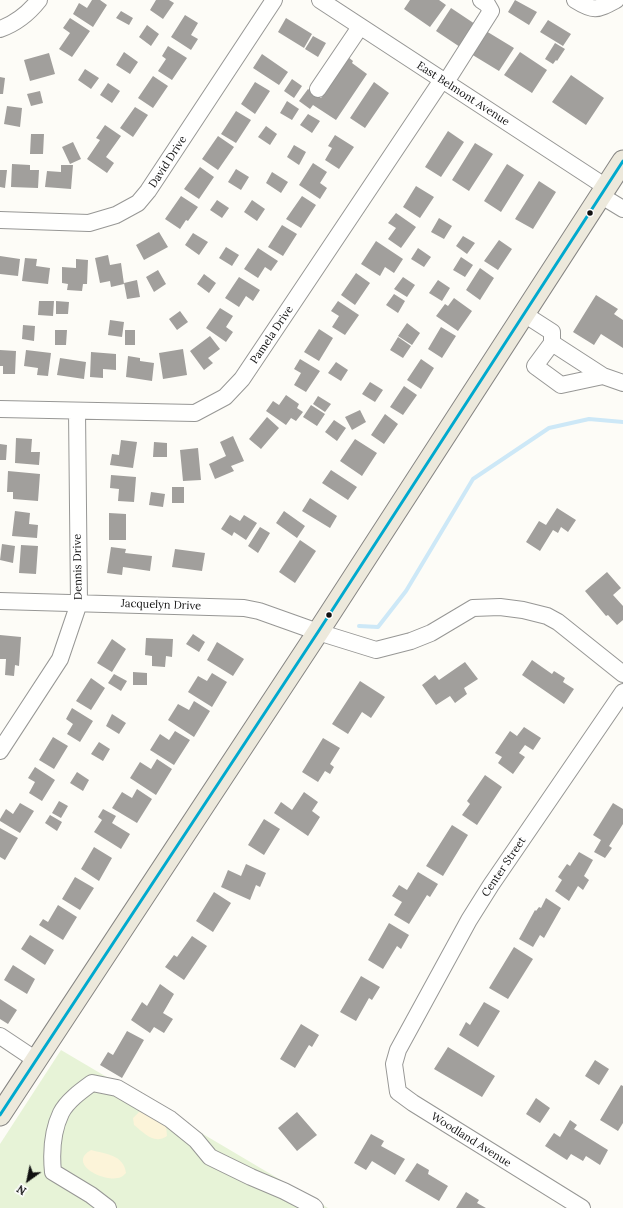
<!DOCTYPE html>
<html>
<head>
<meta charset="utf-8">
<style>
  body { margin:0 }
  #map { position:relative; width:623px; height:1208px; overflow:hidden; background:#fdfcf7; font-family:Lora,serif }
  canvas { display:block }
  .north { position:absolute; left:8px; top:1160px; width:40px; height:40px; -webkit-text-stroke:3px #fff; paint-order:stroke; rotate:213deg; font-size:11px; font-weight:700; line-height:16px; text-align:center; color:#111 }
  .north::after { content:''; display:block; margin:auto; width:14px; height:18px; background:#111; clip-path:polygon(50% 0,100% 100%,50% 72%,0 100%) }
</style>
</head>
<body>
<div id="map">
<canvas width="623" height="1208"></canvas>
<div class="north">N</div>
</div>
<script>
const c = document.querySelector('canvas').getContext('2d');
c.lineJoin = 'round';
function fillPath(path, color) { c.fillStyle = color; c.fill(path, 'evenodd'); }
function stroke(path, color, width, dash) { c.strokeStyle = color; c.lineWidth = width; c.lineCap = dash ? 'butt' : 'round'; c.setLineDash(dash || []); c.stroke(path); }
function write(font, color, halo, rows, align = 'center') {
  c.font = font + ' Lora,serif'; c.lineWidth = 4; c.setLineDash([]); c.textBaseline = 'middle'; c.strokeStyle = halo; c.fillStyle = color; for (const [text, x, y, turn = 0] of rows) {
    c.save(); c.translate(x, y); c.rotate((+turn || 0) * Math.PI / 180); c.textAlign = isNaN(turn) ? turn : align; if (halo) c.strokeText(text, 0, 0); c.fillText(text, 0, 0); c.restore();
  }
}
const green = new Path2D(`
  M61 1050 328 1208H0V1144Z`);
const sand = new Path2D(`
  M139 1112 147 1113 166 1126 167 1136C154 1145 144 1133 134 1125L133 1118Z
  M91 1150C106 1154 124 1155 126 1173 124 1175 123 1176 121 1177 106 1184 66 1164 91 1150Z`);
const stream = new Path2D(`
  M359 626 378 627 406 591 473 479 549 428 589 419 623 422`);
const building = new Path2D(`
  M92 0H100L107 5 93 27 73 14 79 3 87 8Z
  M156 0H169L174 3 163 19 150 10Z
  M410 0H439L446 5 430 27 404 9Z
  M515 0 537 12 529 25 508 12Z
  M451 8 478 26 463 49 436 31Z
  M121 11 133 18 129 25 116 18Z
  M185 15 198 23 191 35 198 39 191 50 171 37Z
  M70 18 90 31 72 57 59 49 70 33 63 28Z
  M286 18 312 34 304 48 278 32Z
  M548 20 571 34 563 46 540 32Z
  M147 25 159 34 151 46 139 37Z
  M486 31 514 48 499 71 471 54Z
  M313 36 326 43 318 57 305 49Z
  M555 43 565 49 557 61 556 60 553 64 545 59Z
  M168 46 187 58 172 80 158 71 166 59 162 56Z
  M124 52 138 62 130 74 116 65Z
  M520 52 547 70 532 93 504 75Z
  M49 53 55 74 30 81 24 60Z
  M262 54 288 72 279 85 253 68Z
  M348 57 353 61 352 63 367 74 336 120 313 105 310 109 299 101 308 89 321 98Z
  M85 69 99 78 91 89 78 80Z
  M571 75 604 98 586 125 552 102Z
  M153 76 168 86 153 108 138 98Z
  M0 77 5 78 3 94H0Z
  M292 79 302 86 294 98 284 91Z
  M255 82 270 91 255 114 241 104Z
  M374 82 389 93 365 128 350 118Z
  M108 83 120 91 112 103 100 95Z
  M40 91 43 103 31 106 27 94Z
  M287 101 299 109 292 120 280 113Z
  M7 106 22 108 20 127 4 124Z
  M135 107 148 115 133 137 120 128Z
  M236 111 251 120 236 143 221 134Z
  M308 114 320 121 312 133 300 125Z
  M105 125 121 136 106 157 114 163 107 173 87 159 100 140 96 138Z
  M266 126 277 134 270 145 258 137Z
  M448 131 464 142 441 177 425 167Z
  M31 134H44L43 154H30Z
  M335 135 354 147 339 169 325 160 332 148 328 146Z
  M218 136 234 147 218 170 202 159Z
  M73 142 81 159 70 164 62 147Z
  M475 143 493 154 469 191 452 180Z
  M294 145 306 152 299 165 287 157Z
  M313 163 327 172 320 183 327 188 320 199 299 185Z
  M12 164 30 165V170H39L38 188 11 187Z
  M507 164 524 175 501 212 484 201Z
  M61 165H73L71 189 45 187 47 171 61 172Z
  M200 167 214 177 199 199 184 189Z
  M236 169 249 177 241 190 228 182Z
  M0 170H7L5 188 0 187Z
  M272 172 288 182 281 193 266 183Z
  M539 181 556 192 533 229 515 219Z
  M416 186 434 197 420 218 403 207Z
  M181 196 198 207 188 221 186 220 180 229 165 219Z
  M302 196 316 205 301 228 286 219Z
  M217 200 229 208 222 218 210 210Z
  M252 200 265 209 257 221 244 212Z
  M396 213 416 227 401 248 388 239 396 228 388 223Z
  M439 218 452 226 444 239 431 232Z
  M282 225 297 234 283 256 268 247Z
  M159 232 168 247 144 260 136 245Z
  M193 233 208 242 199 255 185 245Z
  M463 236 475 243 467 254 456 246Z
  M499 240 512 249 498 270 484 261Z
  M376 241 403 259 394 273 385 267 380 276 361 264Z
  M226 247 239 255 232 266 219 258Z
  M258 248 278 261 271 271 265 267 258 278 244 269Z
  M418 248 431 257 424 267 411 259Z
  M108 255 110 265 121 263 124 284 111 287 110 281 100 283 95 258Z
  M0 256 20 259 18 276 0 274Z
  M461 257 473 265 465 277 453 270Z
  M25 258 37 259 36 266 50 268 48 284 22 281Z
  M76 259 88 260 87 284H83L82 291 67 290 68 284 62 283V267L76 268Z
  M480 268 494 278 480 300 466 290Z
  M158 270 166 284 154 292 146 277Z
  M356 273 370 283 355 305 341 295Z
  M204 274 216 283 209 293 197 284Z
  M239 277 260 290 253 301 246 296 239 307 225 298Z
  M403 277 415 285 407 297 394 289Z
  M137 280 140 297 127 299 124 283Z
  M438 280 450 288 442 301 429 293Z
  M394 294 405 301 398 313 386 305Z
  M596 295 618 309 614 314 623 320V348L601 334 594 345 573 332Z
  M454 298 472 311 458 331 436 316 445 304 448 306Z
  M39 301H54L53 316 38 315Z
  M56 301 69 302 68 314H56Z
  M338 301 359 315 345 335 332 327 339 316 331 311Z
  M220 308 233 316 226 327 233 332 226 342 206 328Z
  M180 311 188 322 177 330 169 319Z
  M110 320 124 322 122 337 108 335Z
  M407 323 420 333 412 345 398 336Z
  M23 325 35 326 34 341 22 339Z
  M441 327 456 336 442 358 428 349Z
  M319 329 333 338 319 361 304 352Z
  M55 330H67L66 345H55Z
  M125 330H135V345H125Z
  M210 336 220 349 208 358 213 363 204 370 190 351Z
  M398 337 411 346 403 358 390 350Z
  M183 349 187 375 163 379 159 353Z
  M0 350 16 351 15 374H3V366H0Z
  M26 350 51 353 48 376 37 375 38 368 24 366Z
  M91 352 116 354V370L103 369V378L90 377Z
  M128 356 140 358V361L154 363 152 381 126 377Z
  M60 358 86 362 84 379 57 375Z
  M300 359 320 371 306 392 294 385 301 373 294 369Z
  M421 359 434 368 421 389 407 380Z
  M336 362 348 370 341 381 328 373Z
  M370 382 383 390 375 402 362 394Z
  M404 386 417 395 403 415 390 407Z
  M286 395 299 404 297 408 303 412 296 421 291 418 286 425 266 411 273 401 279 405Z
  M318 396 331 404 325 412 313 404Z
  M311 405 325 414 317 426 303 417Z
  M360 410 366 422 352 430 345 417Z
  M385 414 398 424 384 444 371 435Z
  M267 417 279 428 261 449 249 439Z
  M334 420 346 428 337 441 325 432Z
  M233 436 244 461 231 466 234 471 215 479 209 464 226 456 220 442Z
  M16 438 32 439 31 452H40L39 465 15 463Z
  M355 439 377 453 362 476 340 461Z
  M121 440 137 442 133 468 110 465 112 454 119 455Z
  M154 442 167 443V457H153Z
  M0 444 7 445 6 460H0Z
  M198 448 201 480 183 481 180 450Z
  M331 470 357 487 348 500 322 483Z
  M8 471 40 474 38 501 13 499V492H7Z
  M111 475 136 477 134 502 118 501 119 489 110 488Z
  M172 487H184V503H172Z
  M151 492 165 494 163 507 149 505Z
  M310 498 337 516 330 528 302 511Z
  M557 508 576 520 568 532 561 527 558 533 553 530 540 551 526 542 539 521 546 525Z
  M15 511 30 513 29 524 38 525 37 538 12 536Z
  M284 511 305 526 297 538 276 523Z
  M109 513 126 514V540H109Z
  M230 515 240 521 244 515 257 523 246 540 234 532 232 536 221 529Z
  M260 527 270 533 258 553 248 546Z
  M300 540 316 551 295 583 279 572Z
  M2 544 15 546 13 563 0 560Z
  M21 545 38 546 36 574 19 573Z
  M111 547 126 549 125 553 152 556 150 571 123 567 122 575 107 573Z
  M175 549 205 553 202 571 172 567Z
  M607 572 621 588 613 595 623 606V620L617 625 608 615 606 616 585 591Z
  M193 634 205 642 199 652 186 644Z
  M0 635 21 637 19 666 15 665 14 676 5 675 6 659H0Z
  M146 638 173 639 172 657 166 656 165 667 152 666V656L145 655Z
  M112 639 126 649 112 672 97 663Z
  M217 642 244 659 233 676 207 660Z
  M532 660 552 674 554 671 565 678 563 682 574 689 564 704 522 675Z
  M465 662 478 679 464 688 467 694 455 703 450 696 436 705 422 685 435 675 439 680Z
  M133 672 147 673V685H133Z
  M212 673 227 682 212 707 188 692 198 676 207 681Z
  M114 674 127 681 121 691 108 683Z
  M91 678 105 688 91 710 76 701Z
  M360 681 385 697 371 718 362 712 348 734 332 724Z
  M194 701 210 711 194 737 168 720 178 704 189 710Z
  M72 708 93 721 80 742 67 734 73 724 66 719Z
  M112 714 126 723 119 734 106 726Z
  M524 727 541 738 533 750 525 745 519 753 525 757 513 774 498 763 502 757 495 753 510 731 517 736Z
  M175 731 190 740 174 765 150 750 160 734 169 740Z
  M53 737 68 746 54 769 39 760Z
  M323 738 340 748 330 764 334 767 330 774 325 771 318 782 302 772Z
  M99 742 110 749 103 761 91 754Z
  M157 759 172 769 156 795 130 778 140 762 151 769Z
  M35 767 55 780 42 801 29 793 35 782 28 778Z
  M77 772 89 780 83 791 70 783Z
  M485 775 502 787 477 825 462 815 470 804 467 801Z
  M137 789 152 799 137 823 112 808 122 792 132 798Z
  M304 792 318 802 312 811 320 817 308 836 274 813 281 802 292 810Z
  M59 801 68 806 61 818 52 813Z
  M20 803 34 811 20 833 0 821V819L6 809 13 814Z
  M613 803 623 809V824L609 846 612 848 605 858 594 852 601 840 593 835Z
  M103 809 116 816 112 823 130 834 121 849 94 832 102 820 98 817Z
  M50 815 62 822 57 831 45 823Z
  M264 819 280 829 264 855 248 845Z
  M452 825 468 835 443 876 426 866Z
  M0 828 18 838 5 860 0 857Z
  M94 847 112 858 99 881 81 869Z
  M579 852 593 860 584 876 589 880 583 890 578 886 569 901 555 891 562 880 558 877 567 864 570 866Z
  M246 864 266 873 260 887 256 885 250 900 221 887 228 870 241 876Z
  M418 872 438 884 430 897 427 895 409 924 394 915 402 902 392 896 399 885 407 890Z
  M75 877 94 888 80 910 62 899Z
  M214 892 231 903 213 932 196 921Z
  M546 898 561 908 544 938 540 935 533 947 519 939 535 910 536 911 539 907 541 908Z
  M58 905 77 917 63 940 39 925 43 919 48 922Z
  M389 923 409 935 401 949 397 946 383 969 368 960Z
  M30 935 54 950 45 965 21 949Z
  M192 936 207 946 184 980 165 967 174 955 177 957Z
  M514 947 533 959 508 999 489 988Z
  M13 965 35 979 27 994 4 980Z
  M361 976 380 987 372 1000 369 998 356 1021 340 1012Z
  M160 984 174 994 163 1013 173 1019 164 1033 154 1027 150 1033 131 1020 142 1002 147 1006Z
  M0 999 17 1010 8 1024 0 1019Z
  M484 1002 500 1011 478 1047 459 1035 466 1022 470 1025Z
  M301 1024 319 1035 312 1047 309 1045 295 1068 280 1059Z
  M127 1031 144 1040 122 1078 100 1065 108 1052 113 1055Z
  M448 1047 495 1076 482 1097 434 1069Z
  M595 1060 609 1069 599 1085 585 1076Z
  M621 1085 623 1086V1123L618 1131 600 1120Z
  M536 1098 550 1108 540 1123 526 1114Z
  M297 1112 317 1135 297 1151 278 1128Z
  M570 1120 577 1125 574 1129 608 1150 600 1165 586 1156 583 1161 571 1154 567 1160 545 1146 554 1133 560 1137Z
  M371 1134 384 1141 381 1146 405 1159 395 1175 372 1161 366 1170 354 1163Z
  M417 1163 429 1170 428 1174 448 1186 439 1201 405 1181Z
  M466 1192 479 1200 477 1203 486 1208H456Z`);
const minor = new Path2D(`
  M320 0 606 187
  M575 0C594 12 597 10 616 0
  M0 29C17 23 28 14 39 0
  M446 82 491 11 487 4 481 0
  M318 89 360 27
  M600 195 623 209
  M0 220 89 223 116 215 138 203 148 191 274 0
  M524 314 552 332V343L535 366 561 385 603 376 623 383
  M552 343 603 376
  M0 409 195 413 225 397 242 379 442 80
  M0 601 244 608 259 611 318 632 376 650 411 641 431 633 473 608 500 607 523 610 547 616 558 622 623 674
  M0 751 60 659 79 603 77 411
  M0 1036 36 1060
  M108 1208 91 1195 53 1172C51 1152 52 1132 61 1113 67 1101 81 1091 92 1083L117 1088 170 1119 196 1140 210 1157 251 1177 284 1191 313 1206 315 1208
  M582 1208 413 1103 398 1092 394 1064 398 1050 469 920 491 885 623 692`);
const major = new Path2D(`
  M0 1115 318 632 623 161`);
const bus1 = new Path2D(`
  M0 1115 318 632 623 161`);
const markers = [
  [590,213,3.5,"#111"],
  [329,615,3.5,"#111"]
];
const streetNames = [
  ["East Belmont Avenue",463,94,33],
  ["David Drive",168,162,-57],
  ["Pamela Drive",272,335,-56],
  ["Dennis Drive",78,567,-91],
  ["Jacquelyn Drive",161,605,2],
  ["Center Street",504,867,-56],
  ["Woodland Avenue",471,1140,32]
];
fillPath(green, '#e7f3d7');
fillPath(sand, '#fcf4d9');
stroke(stream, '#cde8f7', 4);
fillPath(building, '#a19f9c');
stroke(minor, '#979795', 18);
stroke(major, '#858482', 23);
stroke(minor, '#fffffe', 16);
stroke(major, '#ede9dc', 21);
stroke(bus1, '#00a9ce', 3);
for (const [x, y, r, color] of markers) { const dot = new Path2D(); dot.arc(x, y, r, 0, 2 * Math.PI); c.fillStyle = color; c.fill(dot); stroke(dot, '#fff', 1.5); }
write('11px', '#111', '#fff', streetNames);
</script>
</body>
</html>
